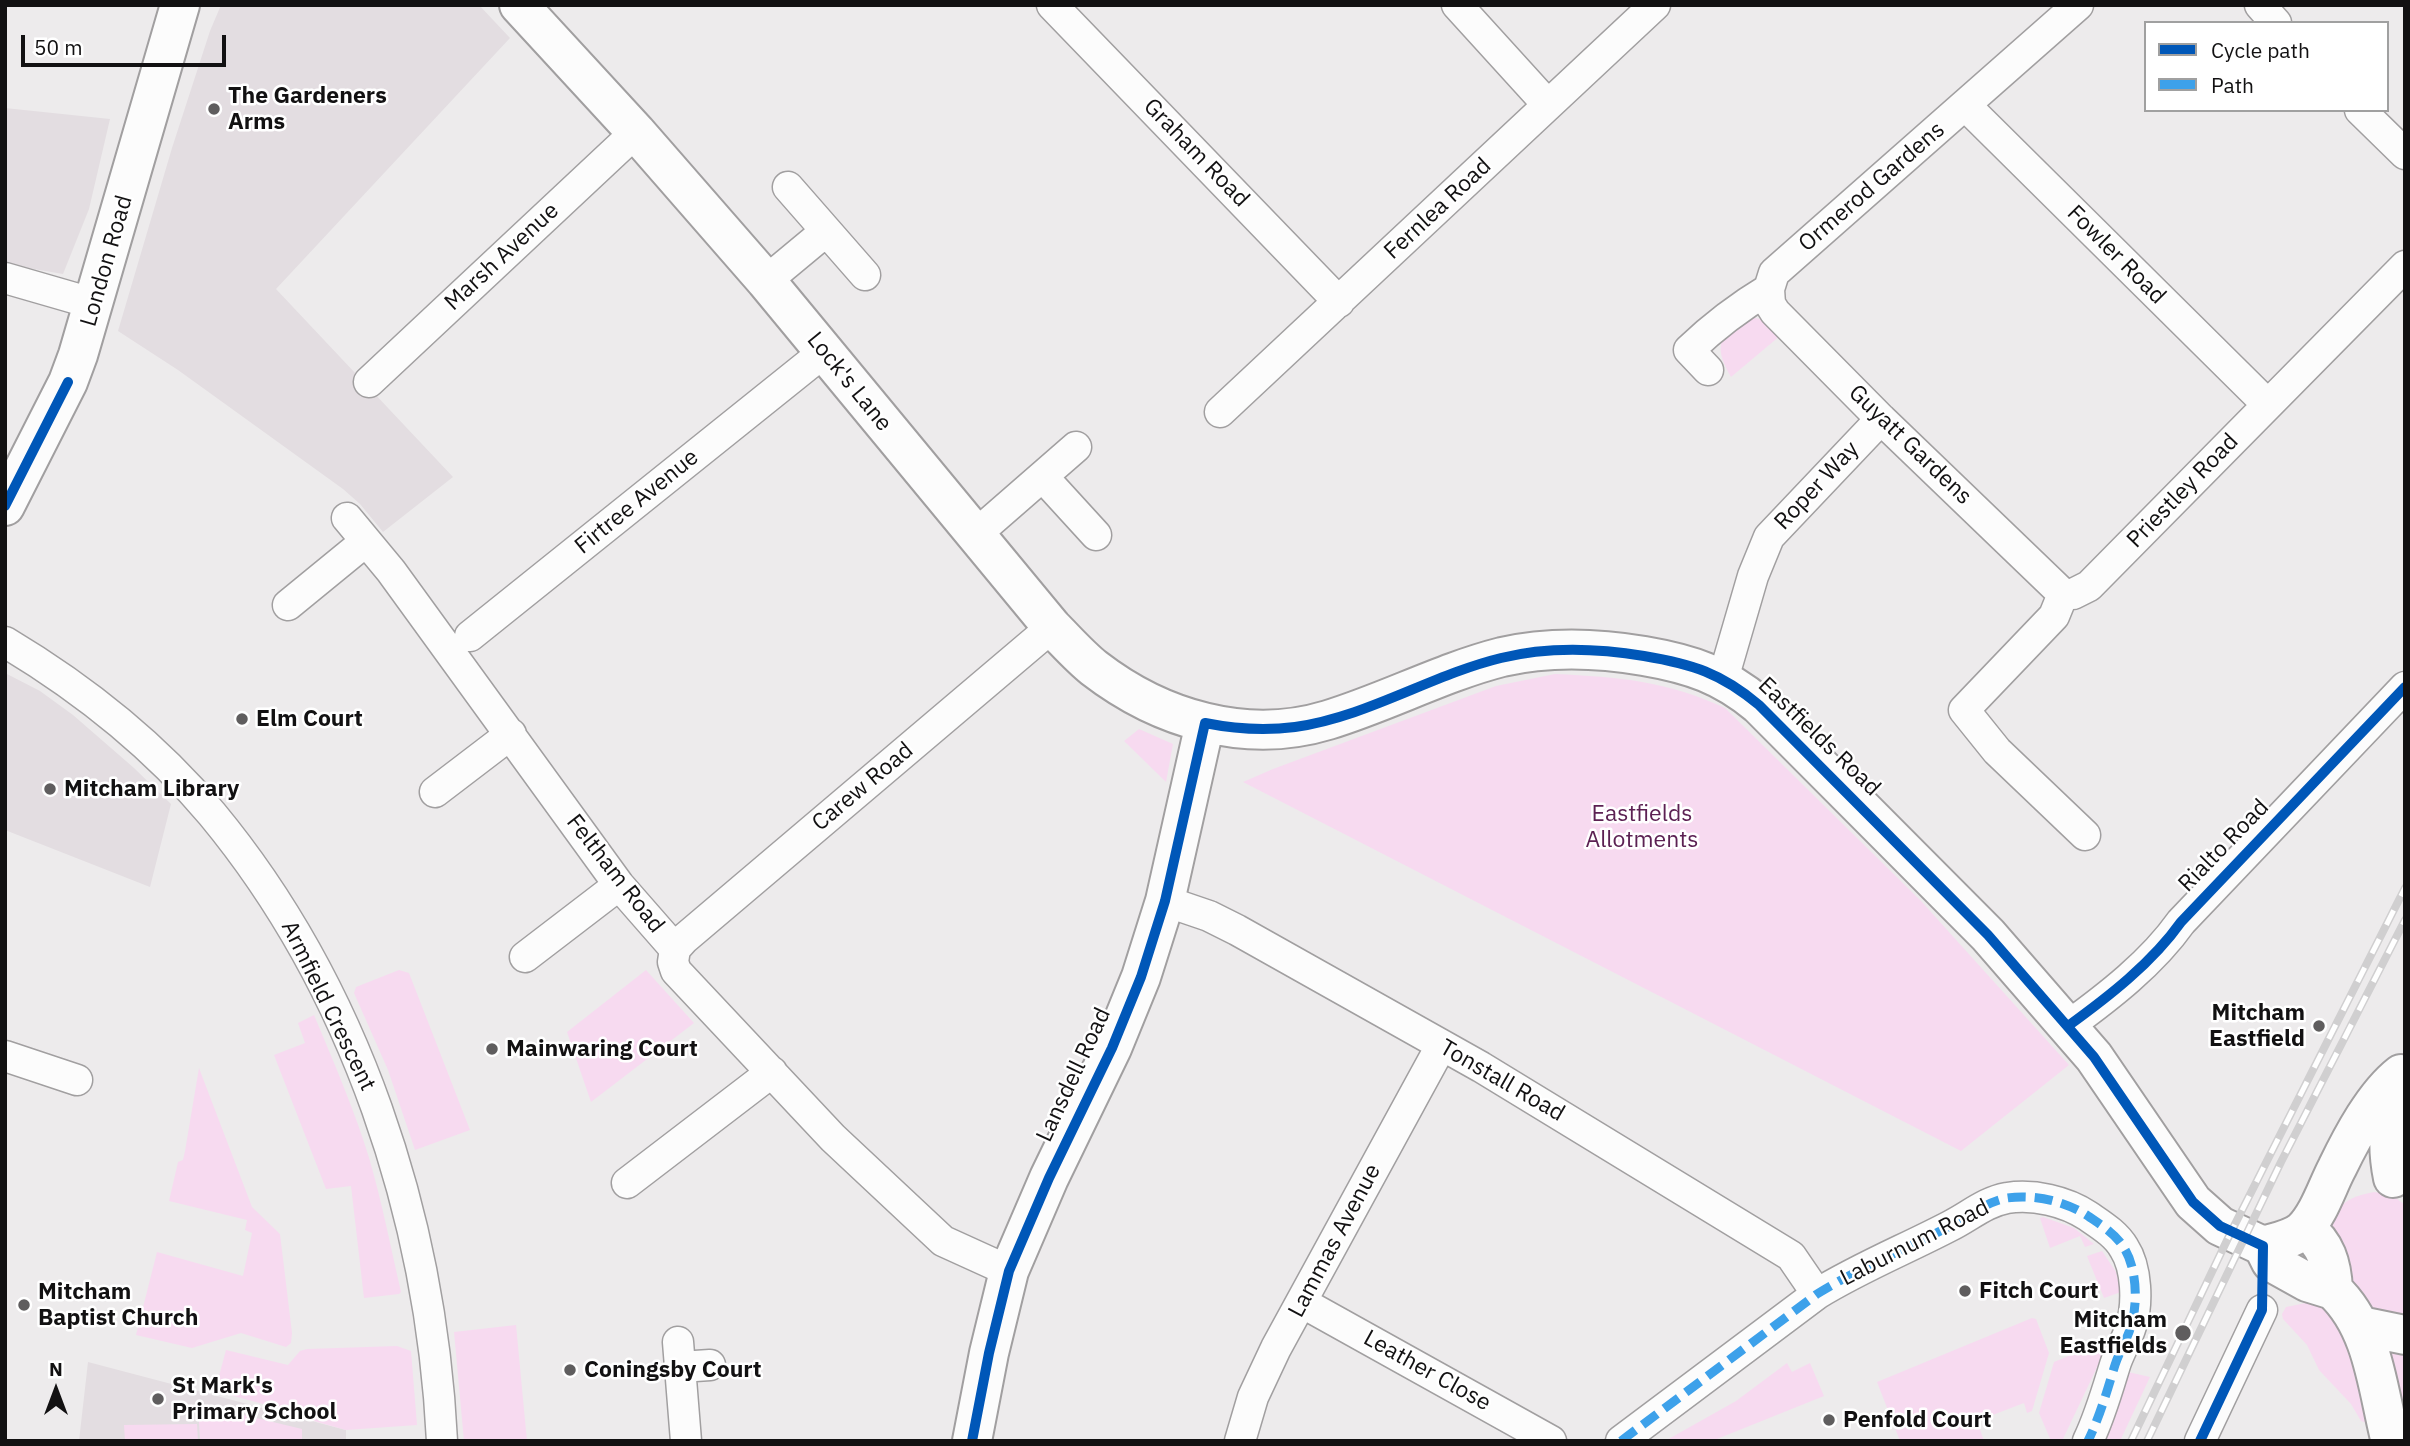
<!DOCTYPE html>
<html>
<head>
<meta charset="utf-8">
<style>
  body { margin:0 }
  #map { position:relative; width:2410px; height:1446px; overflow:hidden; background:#edebec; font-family:"IBM Plex Sans",sans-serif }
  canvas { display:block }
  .frame { position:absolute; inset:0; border:7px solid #121112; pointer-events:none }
  .legend { position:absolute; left:2144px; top:21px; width:245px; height:91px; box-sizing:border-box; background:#fff; border:2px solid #a0a0a0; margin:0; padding:9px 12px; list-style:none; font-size:21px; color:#121112 }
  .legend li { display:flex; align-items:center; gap:14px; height:35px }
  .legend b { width:35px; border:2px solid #a0a0a0 }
  .north { position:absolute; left:21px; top:1355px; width:70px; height:70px; -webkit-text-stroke:5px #fff; paint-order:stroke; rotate:0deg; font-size:19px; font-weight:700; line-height:28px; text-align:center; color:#121112 }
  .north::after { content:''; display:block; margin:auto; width:24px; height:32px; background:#121112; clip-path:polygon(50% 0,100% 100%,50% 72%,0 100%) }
  .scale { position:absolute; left:21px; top:35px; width:205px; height:32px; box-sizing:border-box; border:4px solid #121112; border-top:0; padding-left:9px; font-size:21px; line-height:24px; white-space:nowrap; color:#121112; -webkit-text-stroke:5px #fff; paint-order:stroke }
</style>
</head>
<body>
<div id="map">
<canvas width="2410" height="1446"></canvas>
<div class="frame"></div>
<ul class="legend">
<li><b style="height:9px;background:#0057b8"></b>Cycle path</li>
<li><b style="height:9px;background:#3da1ea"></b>Path</li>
</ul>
<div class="north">N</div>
<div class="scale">50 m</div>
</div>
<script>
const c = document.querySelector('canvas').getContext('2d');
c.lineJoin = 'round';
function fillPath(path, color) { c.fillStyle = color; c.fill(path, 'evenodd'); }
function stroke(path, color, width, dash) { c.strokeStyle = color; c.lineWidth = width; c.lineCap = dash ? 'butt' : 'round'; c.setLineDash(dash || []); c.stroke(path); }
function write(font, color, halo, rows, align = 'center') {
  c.font = font + ' "IBM Plex Sans",sans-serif'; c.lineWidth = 5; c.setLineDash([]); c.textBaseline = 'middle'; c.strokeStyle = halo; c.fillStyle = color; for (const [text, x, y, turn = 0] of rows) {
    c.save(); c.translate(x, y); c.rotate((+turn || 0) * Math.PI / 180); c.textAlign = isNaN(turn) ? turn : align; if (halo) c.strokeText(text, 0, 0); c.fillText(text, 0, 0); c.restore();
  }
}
const built = new Path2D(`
  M221 5H479L510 38 276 289 453 477 383 532 360 504 343 489 178 370 118 331 172 148 210 31Z
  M5 108 110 119 89 209 63 274 5 264Z
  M5 673 40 691 73 715 134 768 171 804 150 887 5 830Z
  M88 1362 346 1430V1441H79Z`);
const green = new Path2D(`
  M1752 317 1767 321 1781 335 1731 377C1711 342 1721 335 1752 317Z
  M1555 674C1619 677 1667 681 1725 708L1921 901 2069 1065 1961 1151 1243 782 1273 769 1496 686Z
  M1139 729 1173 744 1166 782 1124 741Z
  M399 970 409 973 470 1130 415 1150 388 1070 354 993 356 987Z
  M646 970 694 1023 591 1102 567 1032Z
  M314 1015C334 1063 355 1111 370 1161 382 1203 391 1248 401 1292L399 1294 364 1298 351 1186 326 1189 274 1055 305 1043 298 1023Z
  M199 1068 252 1207 280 1234 292 1333 291 1343 286 1347 241 1333 192 1348 136 1335 157 1252 243 1276 252 1233 245 1230 247 1220 169 1201 178 1162 183 1160 185 1151Z
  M2374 1192 2392 1195 2405 1205V1327C2394 1325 2375 1314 2367 1305 2358 1295 2332 1245 2330 1232 2329 1226 2331 1221 2334 1216 2344 1199 2355 1196 2374 1192Z
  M2043 1217 2074 1228 2094 1244 2085 1247 2080 1236 2050 1248 2040 1218Z
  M2102 1251 2116 1272 2121 1292 2104 1298 2087 1256Z
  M2306 1303C2352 1307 2360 1388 2370 1424L2361 1421 2351 1404 2319 1370 2307 1345 2283 1319 2282 1314 2286 1307Z
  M2032 1318 2036 1319 2049 1353 2032 1411 2027 1413 2024 1403 1977 1421 1984 1441H1900L1877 1382Z
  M516 1325 527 1441H464L454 1332Z
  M2107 1340 2109 1342 2062 1441H2051L2039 1413 2054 1362Z
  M397 1346 411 1351 417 1425 346 1430 278 1411V1408L215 1391 226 1350 288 1365 300 1351 307 1349Z
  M2382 1346 2405 1349V1421Z
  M1787 1363 1792 1372 1810 1363 1824 1396 1712 1441H1665L1736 1401Z
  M2128 1372 2150 1377 2120 1441H2098Z
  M198 1404 302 1429V1441H200Z
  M197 1424 198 1441H125L124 1425Z`);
const street = new Path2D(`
  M1052 5 1339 302
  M1457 5 1548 105
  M2260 5 2276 23
  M1965 105 2267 404
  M2360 110 2405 154
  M788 187 865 275
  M5 278 95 304
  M766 281 825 232
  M1769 289 1770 304 1775 312 1881 419 2063 594
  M1708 370 1689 350C1714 326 1739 307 1769 289L1774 273 2078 5
  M369 382 636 132
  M1220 412 1655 5
  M1043 477 1096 535
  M347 518 391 571 619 885 675 949 673 962 676 971 833 1138 943 1241 1009 1271
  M975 535 1076 447
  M288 605 365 542
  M470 636 824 352
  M5 642C82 688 154 745 212 814 356 988 431 1217 442 1441
  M1723 679 1753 576 1769 537 1881 419
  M435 792 511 734
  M2085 835 1997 751 1964 710 2054 616 2063 594H2073L2089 586 2405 266
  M1165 901 1209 916 1237 930 1481 1067 1791 1256 1817 1294
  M675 949 684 939 1052 627
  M525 957 619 885
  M2068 1026C2108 997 2152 963 2181 922L2405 687
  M5 1056 77 1080
  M627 1183 772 1072
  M1303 1303 1551 1441
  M678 1342 686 1441
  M680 1367 710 1365
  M1240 1441 1253 1397 1276 1348 1441 1046
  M1621 1441 1817 1294C1859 1268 1906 1249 1950 1226 1970 1216 1985 1202 2007 1198 2034 1194 2065 1201 2088 1216 2101 1225 2116 1234 2124 1248 2137 1268 2138 1304 2131 1326 2127 1340 2119 1352 2115 1365 2107 1391 2100 1416 2088 1441
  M2200 1441 2262 1310`);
const secondary = new Path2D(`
  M519 5 636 132 766 281 1052 627C1066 641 1079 656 1094 668 1160 719 1246 745 1328 720 1387 702 1443 672 1502 657 1550 646 1597 648 1644 656 1691 664 1723 675 1759 705L1988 935 2094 1057 2193 1202 2220 1226 2263 1246C2276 1242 2293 1239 2303 1230 2319 1214 2327 1187 2337 1168 2352 1137 2374 1095 2401 1074
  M2393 1178C2385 1139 2391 1115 2400 1077
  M2305 1228C2326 1244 2332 1264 2333 1290 2372 1326 2377 1384 2389 1434L2394 1441
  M2263 1246 2271 1262 2307 1282 2333 1290
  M2361 1326 2405 1335
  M972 1441 989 1353 1009 1271 1049 1178 1112 1048 1141 977 1165 901 1205 723`);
const primary = new Path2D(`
  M5 506 68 382 78 355 180 5`);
const rail = new Path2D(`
  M2131 1441 2231 1232 2405 888
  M2147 1441 2281 1162 2405 920`);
const quiet = new Path2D(`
  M1621 1441 1817 1294C1859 1268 1906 1249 1950 1226 1970 1216 1985 1202 2007 1198 2034 1194 2065 1201 2088 1216 2101 1225 2116 1234 2124 1248 2137 1268 2138 1304 2131 1326 2127 1340 2119 1352 2115 1365 2107 1391 2100 1416 2088 1441`);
const cycleway = new Path2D(`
  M5 506 68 382
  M2068 1026C2108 997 2152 963 2181 922L2405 687
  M972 1441 989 1353 1009 1271 1049 1178 1112 1048 1141 977 1165 901 1205 723C1235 729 1264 731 1295 727 1367 717 1431 675 1501 658 1549 646 1596 648 1644 656 1692 664 1721 673 1759 705L1988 935 2094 1057 2193 1202 2220 1226 2263 1246 2262 1310 2200 1441`);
const markers = [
  [214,109,7,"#5f5d5e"],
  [242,719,7,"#5f5d5e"],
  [50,789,7,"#5f5d5e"],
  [2319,1026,7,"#5f5d5e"],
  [492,1049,7,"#5f5d5e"],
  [1965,1291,7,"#5f5d5e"],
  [24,1305,7,"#5f5d5e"],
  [2183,1333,9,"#5f5d5e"],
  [570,1370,7,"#5f5d5e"],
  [158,1399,7,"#5f5d5e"],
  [1829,1420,7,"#5f5d5e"]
];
const poiNames = [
  ["The Gardeners",228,96],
  ["Arms",228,122],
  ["Elm Court",256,719],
  ["Mitcham Library",64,789],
  ["Mitcham",2305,1013,"right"],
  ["Eastfield",2305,1039,"right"],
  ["Mainwaring Court",506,1049],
  ["Fitch Court",1979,1291],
  ["Mitcham",38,1292],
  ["Baptist Church",38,1318],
  ["Mitcham",2167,1320,"right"],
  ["Eastfields",2167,1346,"right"],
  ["Coningsby Court",584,1370],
  ["St Mark's",172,1386],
  ["Primary School",172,1412],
  ["Penfold Court",1843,1420]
];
const streetNames = [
  ["Graham Road",1196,153,46],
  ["Ormerod Gardens",1872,187,-41],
  ["Fernlea Road",1438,209,-43],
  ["Fowler Road",2116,255,45],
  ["Marsh Avenue",502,257,-43],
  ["London Road",107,261,-74],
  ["Lock's Lane",849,382,51],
  ["Guyatt Gardens",1910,445,44],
  ["Roper Way",1817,486,-47],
  ["Priestley Road",2183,491,-46],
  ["Firtree Avenue",637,502,-39],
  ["Eastfields Road",1819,737,44],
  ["Carew Road",863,787,-40],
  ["Rialto Road",2224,846,-46],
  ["Feltham Road",615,874,52],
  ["Armfield Crescent",328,1006,64],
  ["Lansdell Road",1074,1075,-65],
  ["Tonstall Road",1502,1081,30],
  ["Lammas Avenue",1335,1241,-62],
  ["Laburnum Road",1915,1243,-27],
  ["Leather Close",1427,1371,29]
];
const parkNames = [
  ["Eastfields",1642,814],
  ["Allotments",1642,840]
];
fillPath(built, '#e3dde1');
fillPath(green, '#f7daf0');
stroke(street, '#a19fa0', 33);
stroke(secondary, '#a19fa0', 42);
stroke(primary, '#a19fa0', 42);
stroke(street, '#fcfcfc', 30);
stroke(secondary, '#fcfcfc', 38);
stroke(primary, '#fcfcfc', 38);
stroke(rail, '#d0cfd0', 8);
stroke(rail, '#fff', 5, [16]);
stroke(quiet, '#3da1ea', 9, [18, 9]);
stroke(cycleway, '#0057b8', 10);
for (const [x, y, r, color] of markers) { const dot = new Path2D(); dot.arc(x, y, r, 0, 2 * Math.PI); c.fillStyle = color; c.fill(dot); stroke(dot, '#fff', 2.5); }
write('bold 23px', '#121112', '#fff', poiNames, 'left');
write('23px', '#121112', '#fff', streetNames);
write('23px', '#5c2153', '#fff', parkNames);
</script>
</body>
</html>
